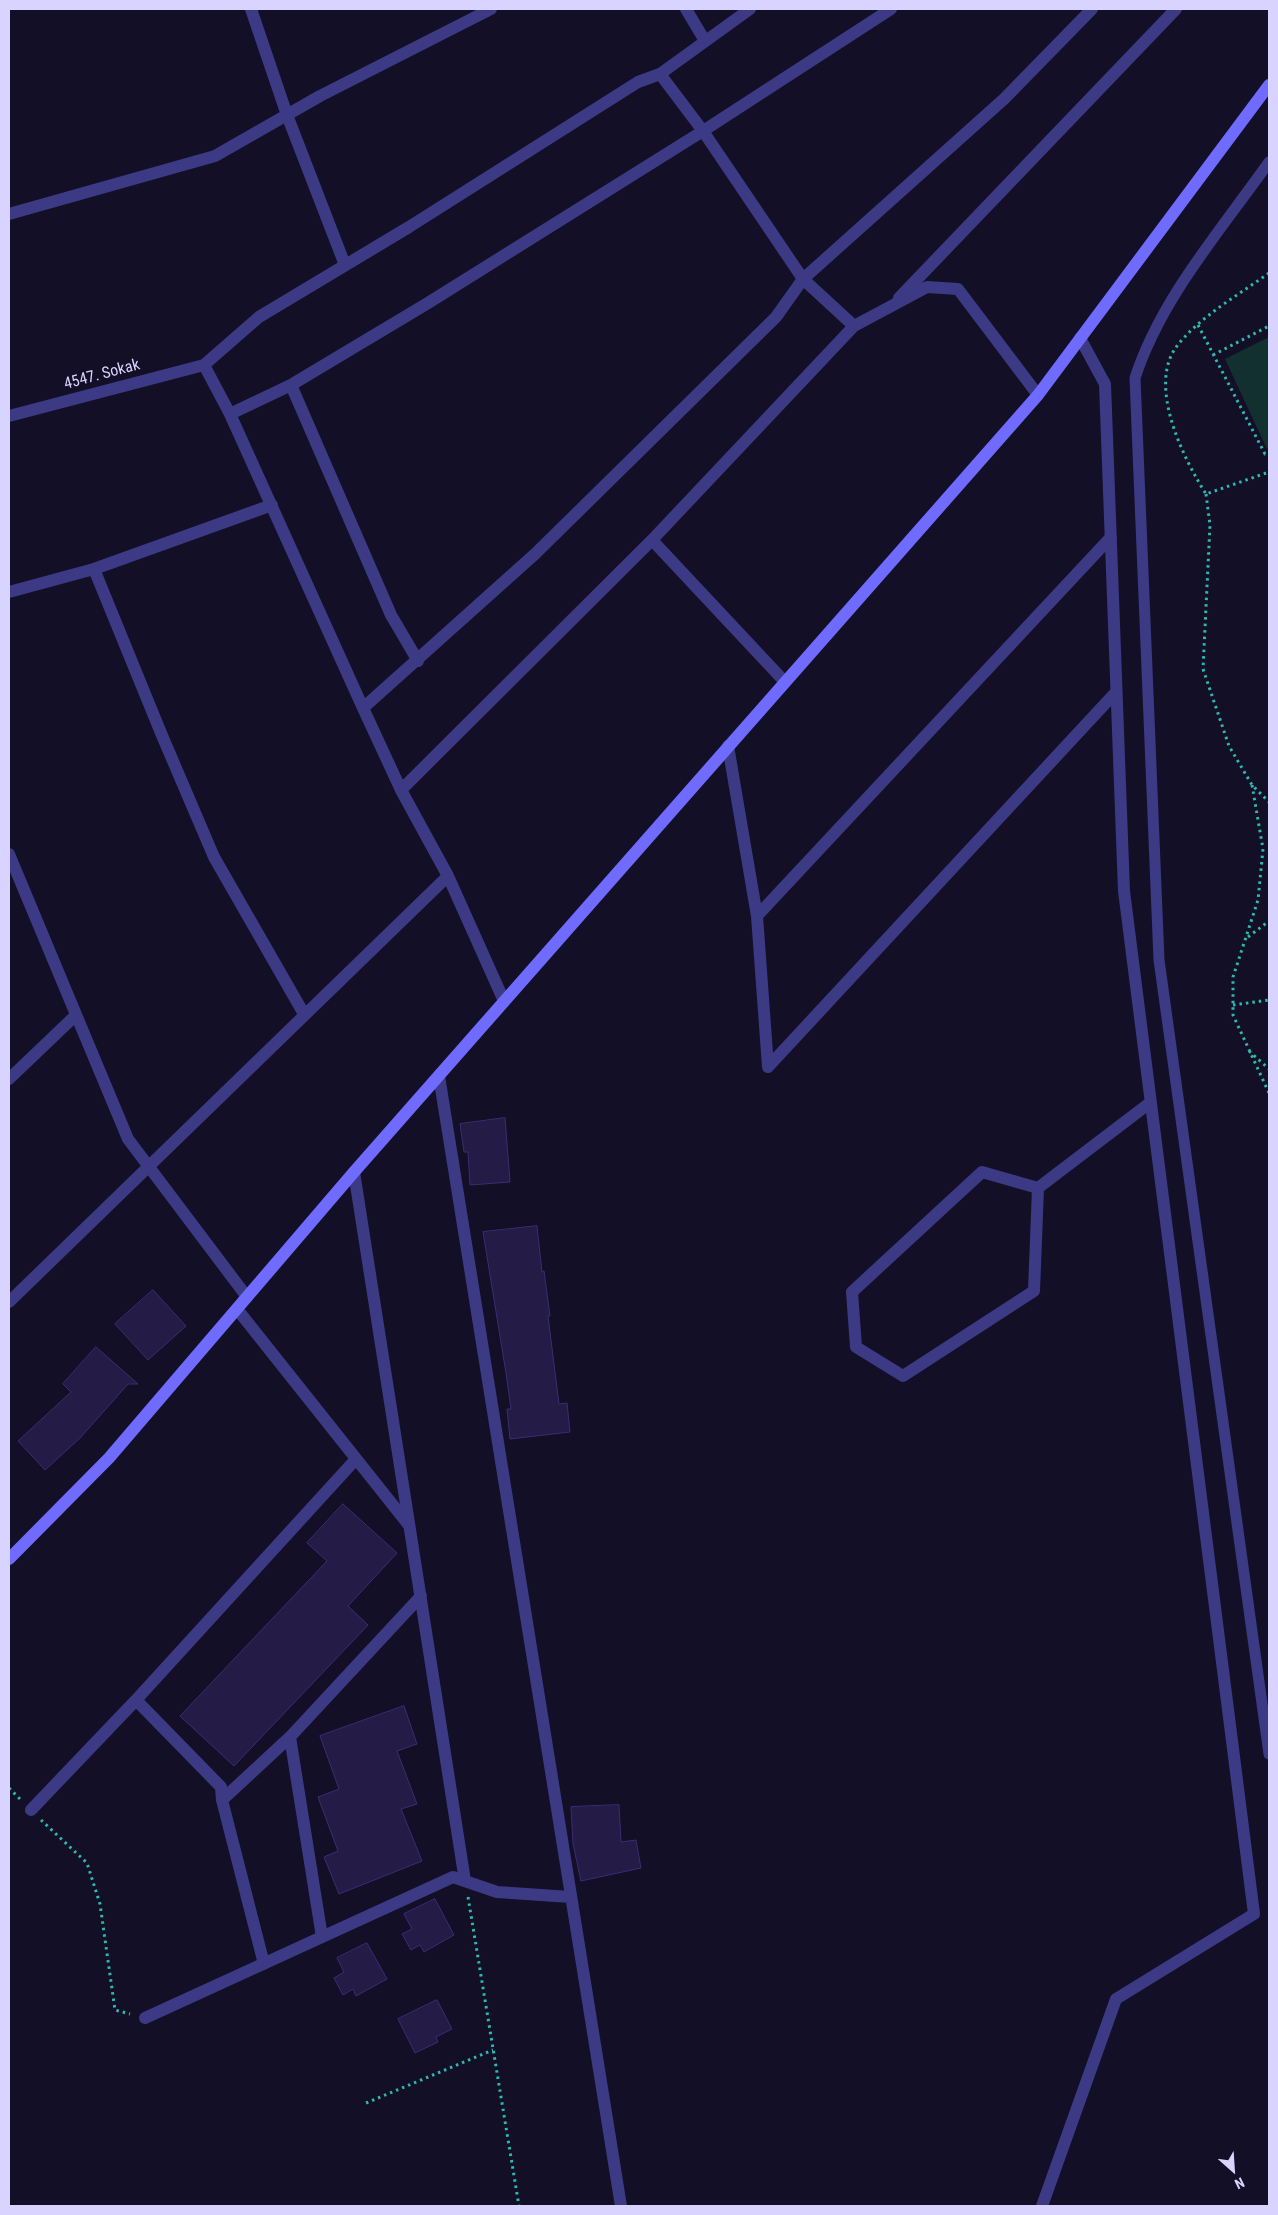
<!DOCTYPE html>
<html>
<head>
<meta charset="utf-8">
<style>
  body { margin:0 }
  #map { position:relative; width:1278px; height:2215px; overflow:hidden; background:#130f26; font-family:"Roboto Condensed",sans-serif }
  canvas { display:block }
  .frame { position:absolute; inset:0; border:10px solid #d9d4ff; pointer-events:none }
  .north { position:absolute; left:1208px; top:2145px; width:50px; height:50px; -webkit-text-stroke:4px #130f26; paint-order:stroke; rotate:154deg; font-size:14px; font-weight:700; line-height:20px; text-align:center; color:#d9d4ff }
  .north::after { content:''; display:block; margin:auto; width:18px; height:22px; background:#d9d4ff; clip-path:polygon(50% 0,100% 100%,50% 72%,0 100%) }
</style>
</head>
<body>
<div id="map">
<canvas width="1278" height="2215"></canvas>
<div class="frame"></div>
<div class="north">N</div>
</div>
<script>
const c = document.querySelector('canvas').getContext('2d');
c.lineJoin = 'round';
function fillPath(path, color) { c.fillStyle = color; c.fill(path, 'evenodd'); }
function stroke(path, color, width, dash) { c.strokeStyle = color; c.lineWidth = width; c.lineCap = dash ? 'butt' : 'round'; c.setLineDash(dash || []); c.stroke(path); }
function write(font, color, halo, rows, align = 'center') {
  c.font = font + ' "Roboto Condensed",sans-serif'; c.lineWidth = 4; c.setLineDash([]); c.textBaseline = 'middle'; c.strokeStyle = halo; c.fillStyle = color; for (const [text, x, y, turn = 0] of rows) {
    c.save(); c.translate(x, y); c.rotate((+turn || 0) * Math.PI / 180); c.textAlign = isNaN(turn) ? turn : align; if (halo) c.strokeText(text, 0, 0); c.fillText(text, 0, 0); c.restore();
  }
}
const green = new Path2D(`
  M1269 337V448L1267 449 1225 359Z`);
const building = new Path2D(`
  M505 1118 510 1182 470 1185 468 1152H464L460 1124Z
  M537 1226 542 1272 544 1271 550 1316H548L559 1404 567 1403 570 1432 510 1439 507 1409H511L506 1373 483 1232Z
  M153 1290 186 1326 148 1360 115 1324Z
  M96 1347 138 1384H128L80 1438 45 1470 18 1441 71 1392 63 1384Z
  M343 1504 397 1553 348 1606 368 1625 234 1766 180 1716 327 1561 307 1543Z
  M404 1706 417 1744 397 1751 417 1804 401 1809 422 1861 339 1894 324 1857 338 1851 318 1797 339 1789 320 1736Z
  M619 1805 621 1842 636 1840 641 1868 581 1881 573 1844 571 1807Z
  M435 1899 454 1935 424 1952 420 1945 411 1950 402 1934 412 1929 404 1914Z
  M367 1943 387 1979 356 1996 353 1989 343 1995 334 1978 344 1972 337 1958Z
  M437 2000 452 2029 436 2037 438 2042 415 2053 398 2019Z`);
const path = new Path2D(`
  M1269 273C1240 294 1199 317 1177 346 1147 385 1183 458 1206 494L1269 472
  M1198 325 1265 454 1269 453
  M1213 355 1269 326
  M1206 494 1210 525 1203 669 1229 746 1252 785 1269 802
  M1252 785 1263 849 1258 900 1233 977V1015L1269 1093
  M1248 937 1269 921
  M1233 1005 1269 1000
  M1249 1051 1269 1069
  M9 1788 21 1800
  M41 1820 87 1863 100 1904 115 2010 130 2014
  M468 1897 519 2206
  M366 2103 493 2050`);
const service = new Path2D(`
  M1269 162C1221 230 1161 298 1135 378L1159 960 1269 1754`);
const minor = new Path2D(`
  M251 9 287 115 345 265
  M686 9 705 41
  M660 74 703 131 803 279 854 326
  M9 214 215 156 320 96 491 9
  M899 298 1176 9
  M204 365 230 414 363 708 401 790 448 876 504 1001
  M291 385 391 615 418 661
  M230 414 291 385 428 303 703 131 891 9
  M9 416 204 365 259 317 409 227 638 82 660 74 750 9
  M652 540 785 682
  M94 569 161 733 214 857 304 1014
  M9 592 94 569 272 505
  M363 708 535 554 776 317 803 279 1004 99 1092 9
  M728 746 757 916 768 1067
  M401 790 652 540 854 326 927 287 958 289 1038 395
  M9 854 128 1139 247 1297
  M757 916 1111 537
  M768 1067 1116 692
  M439 1076 621 2206
  M9 1079 76 1015
  M354 1172 465 1881
  M1038 1188 982 1172 852 1292 856 1347 903 1376 1034 1291 1038 1188 1151 1102
  M9 1302 448 876
  M237 1309 408 1524
  M136 1700 221 1787 222 1800 264 1964
  M290 1737 322 1937
  M222 1800 290 1737 421 1596
  M31 1810 136 1700 356 1459
  M145 2018 453 1877 497 1892 570 1897
  M1042 2206 1116 1999 1254 1914 1124 891 1105 384 1080 338`);
const secondary = new Path2D(`
  M9 1559 109 1458 354 1172 1038 395 1269 85`);
const streetNames = [
  ["4547. Sokak",102,375,-15]
];
fillPath(green, '#12302f');
fillPath(building, '#241b47');
stroke(building, '#3b2d73', 1);
stroke(path, '#2fb8b0', 3, [2.5, 4]);
stroke(service, '#3d3a85', 11);
stroke(minor, '#3d3a85', 12);
stroke(secondary, '#6f6bff', 12);
write('16px', '#d9d4ff', '#130f26', streetNames);
</script>
</body>
</html>
